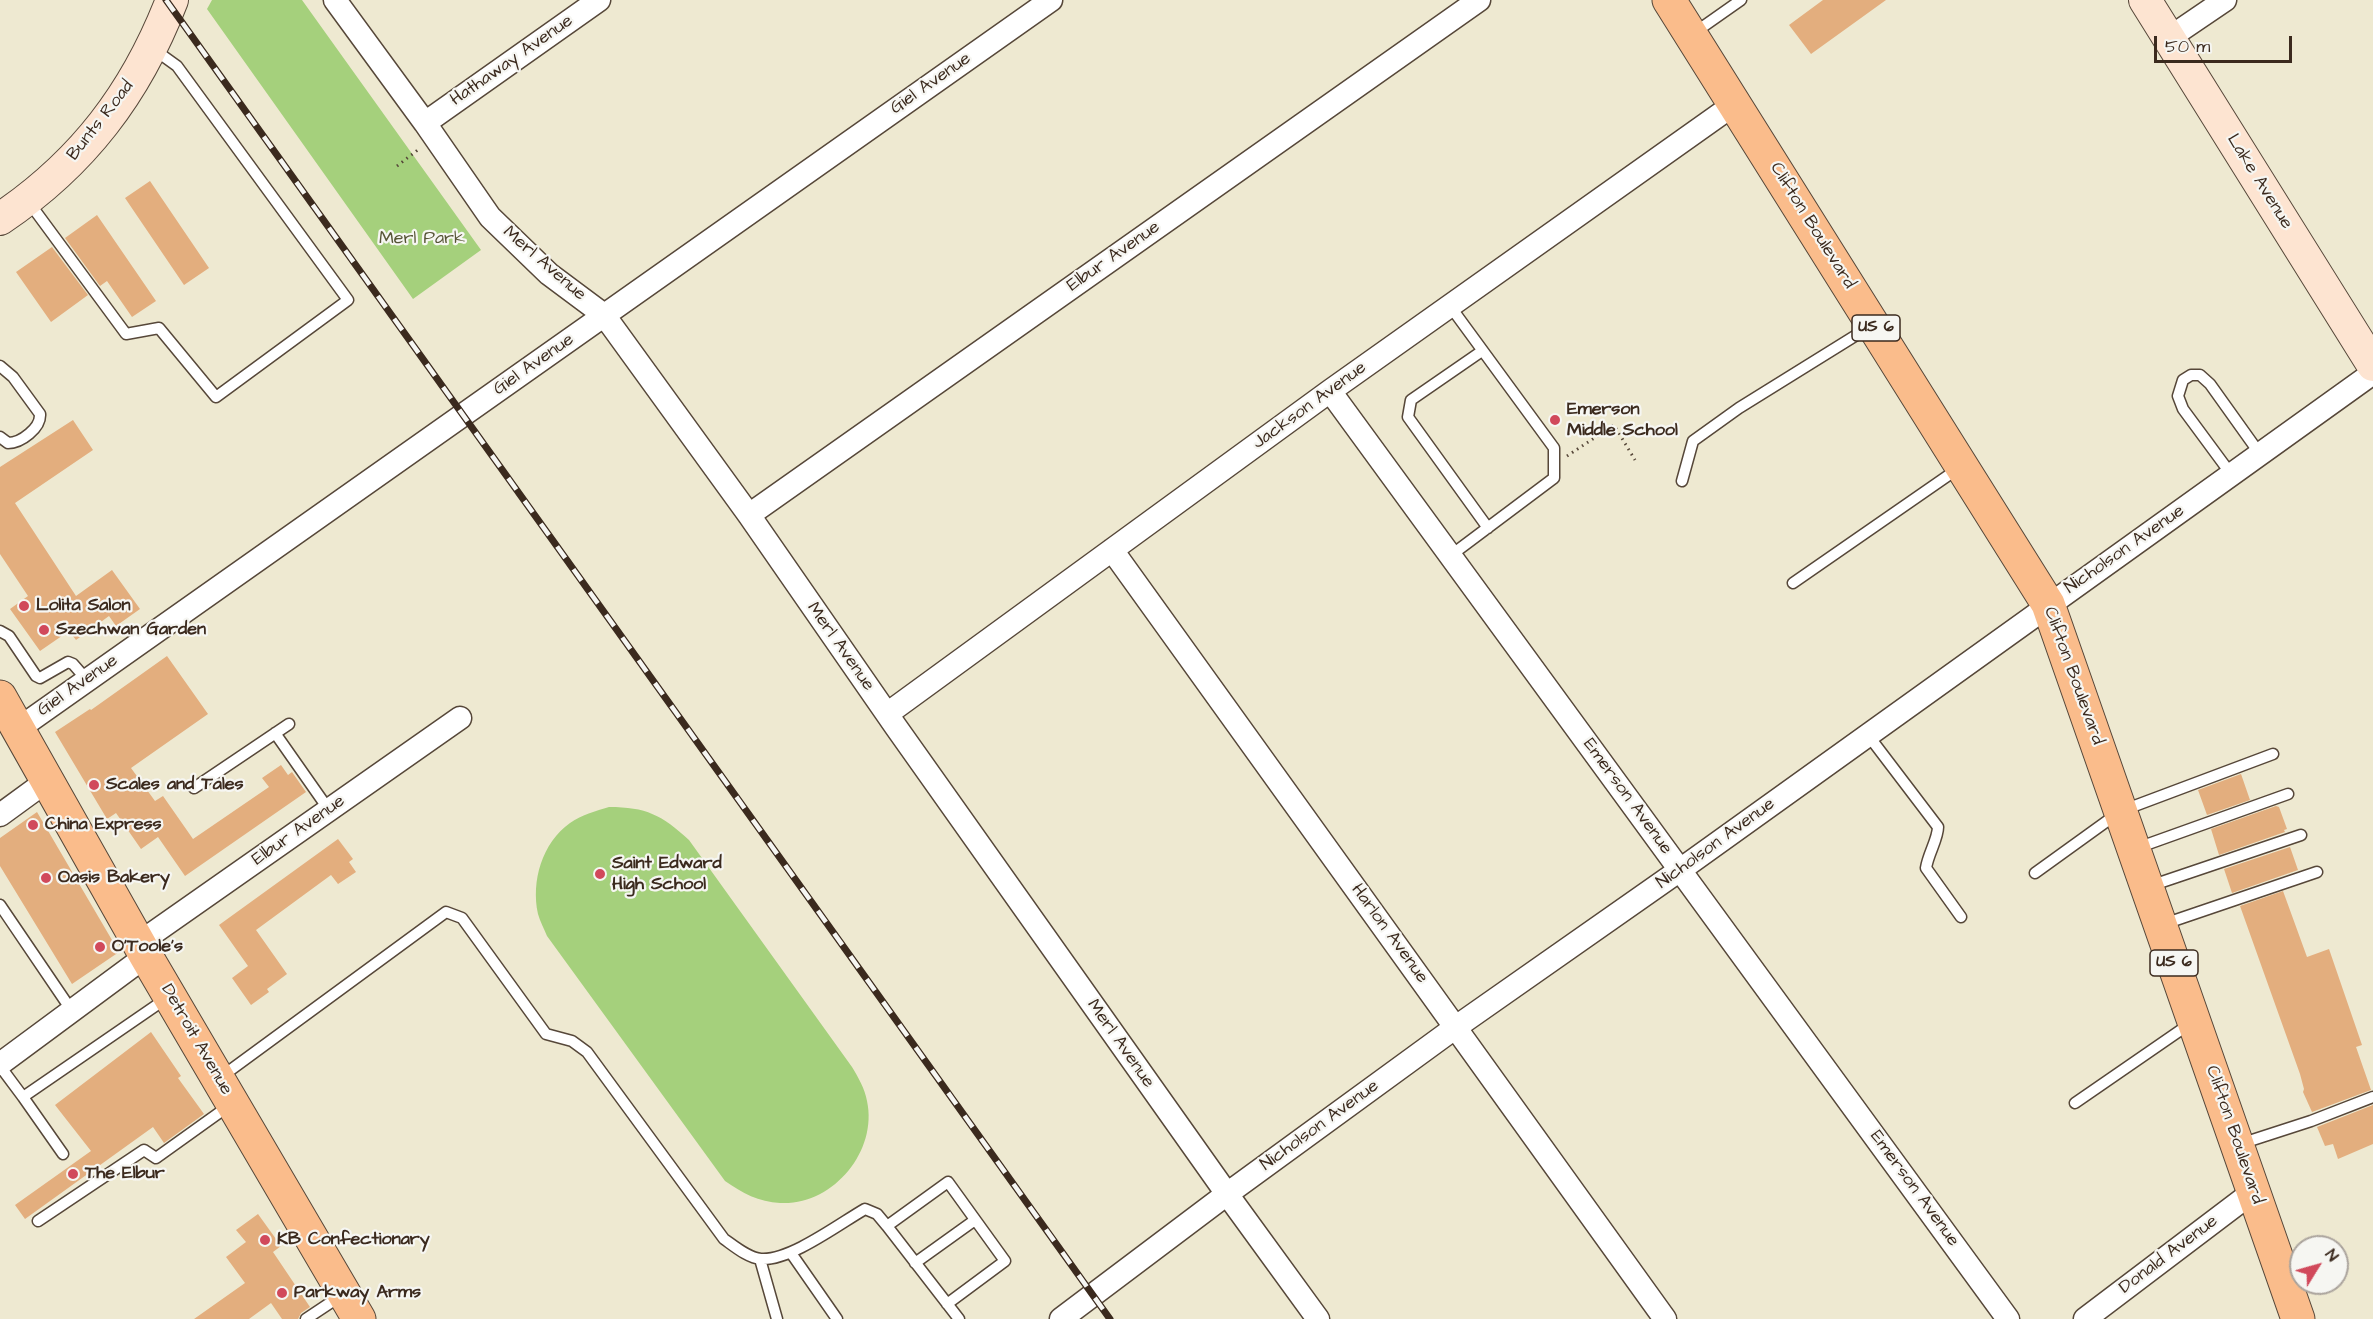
<!DOCTYPE html>
<html>
<head>
<meta charset="utf-8">
<style>
  body { margin:0 }
  #map { position:relative; width:2373px; height:1319px; overflow:hidden; background:#eee9d1; font-family:"Architects Daughter",sans-serif }
  canvas { display:block }
  .north { position:absolute; left:2289px; top:1235px; width:60px; height:60px; box-sizing:border-box; background:#f6f6f2; border:2px solid #aba49d; border-radius:50%; rotate:53deg; font-size:16px; font-weight:700; line-height:24px; text-align:center; color:#3b2a1e }
  .north::after { content:''; display:block; margin:auto; width:21px; height:27px; background:#d1495b; clip-path:polygon(50% 0,100% 100%,50% 72%,0 100%) }
  .scale { position:absolute; left:2154px; top:36px; width:138px; height:27px; box-sizing:border-box; border:3px solid #3b2a1e; border-top:0; padding-left:8px; font-size:18px; line-height:21px; white-space:nowrap; color:#3b2a1e; -webkit-text-stroke:4px #f6f6f2; paint-order:stroke }
</style>
</head>
<body>
<div id="map">
<canvas width="2373" height="1319"></canvas>
<div class="north">N</div>
<div class="scale">50 m</div>
</div>
<script>
const c = document.querySelector('canvas').getContext('2d');
c.lineJoin = 'round';
function fillPath(path, color) { c.fillStyle = color; c.fill(path, 'evenodd'); }
function stroke(path, color, width, dash) { c.strokeStyle = color; c.lineWidth = width; c.lineCap = dash ? 'butt' : 'round'; c.setLineDash(dash || []); c.stroke(path); }
function write(font, color, halo, rows, align = 'center') {
  c.font = font + ' "Architects Daughter",sans-serif'; c.lineWidth = 4.5; c.setLineDash([]); c.textBaseline = 'middle'; c.strokeStyle = halo; c.fillStyle = color; for (const [text, x, y, turn = 0] of rows) {
    c.save(); c.translate(x, y); c.rotate((+turn || 0) * Math.PI / 180); c.textAlign = isNaN(turn) ? turn : align; if (halo) c.strokeText(text, 0, 0); c.fillText(text, 0, 0); c.restore();
  }
}
const green = new Path2D(`
  M212 0H302L481 250 413 299 207 9Z
  M609 807C646 807 662 815 689 840L852 1067C858 1077 865 1089 867 1101 878 1152 832 1206 780 1203 759 1202 742 1193 725 1181L547 936C544 929 540 921 538 914 531 881 542 843 570 823 581 815 596 811 609 807Z`);
const building = new Path2D(`
  M1823 0H1886L1811 54 1789 25Z
  M150 181 209 268 184 285 125 198Z
  M97 215 156 301 132 317 107 281 100 286 65 238Z
  M52 247 88 295 51 322 16 272Z
  M73 420 93 450 15 503 76 596 112 570 140 609 116 626 109 616 76 640 69 631 40 651 10 609 28 596 0 554V467Z
  M167 656 208 714 131 768 155 801 163 796 193 839 269 787 262 778 281 765 288 775 292 772 306 792 185 876 158 837 141 849 116 813 107 819 55 732 90 709 91 710Z
  M2241 774 2250 800 2207 815 2198 790Z
  M2276 806 2279 807 2287 829 2284 830 2285 832 2219 855 2211 829Z
  M37 812 119 952 72 984 0 866V838Z
  M338 839 353 859 349 862 356 872 338 884 331 875 256 930 287 974 267 989 269 992 251 1005 232 978 248 966 219 925Z
  M2290 847 2298 870 2232 893 2224 869Z
  M2283 891 2307 957 2329 949 2362 1045 2356 1047 2371 1090 2312 1112 2303 1092 2304 1089 2300 1074 2240 906Z
  M151 1032 181 1076 178 1078 204 1114 164 1143 153 1127 25 1219 15 1205 91 1151 55 1105Z
  M2373 1105V1144L2338 1159 2333 1144 2325 1146 2317 1127Z
  M258 1214 281 1246 273 1252 310 1307 301 1313 298 1319H282L271 1303 249 1319H194L245 1283 226 1257 246 1242 236 1230Z`);
const path = new Path2D(`
  M397 166 419 149
  M1567 456 1614 425 1635 460`);
const lane = new Path2D(`
  M1694 33 1741 0
  M28 201 126 334 159 328 216 397 348 300 177 66 152 48
  M1450 306 1554 448V478L1450 556
  M1482 351 1411 400 1408 417 1488 528
  M0 366 13 377 40 414C41 428 21 443 8 443L0 437
  M2231 474 2183 409 2178 396 2183 380 2191 375H2200L2210 384 2260 454
  M1682 481 1693 441 1739 408 1871 326
  M1793 583 1959 468
  M0 631 9 636 36 676 40 678 68 662 73 664 87 680
  M275 733 329 810
  M1868 735 1938 827C1938 839 1928 854 1926 868L1961 917
  M194 788 289 724
  M2137 848 2288 794
  M2035 873 2121 811 2273 754
  M2150 886 2301 835
  M0 905 72 1011
  M2164 924 2317 872
  M0 1066 23 1097
  M221 1077 446 912 462 918 546 1034 572 1041 587 1052 724 1239C734 1246 748 1258 761 1259 790 1261 839 1224 865 1209L877 1214 887 1226 959 1319
  M2075 1103 2191 1023
  M2240 1144 2311 1121 2373 1097
  M63 1154 23 1097 167 998
  M38 1221 144 1150 156 1158 230 1105
  M887 1226 948 1182 1005 1261 947 1304
  M791 1253 837 1319
  M760 1259 777 1319
  M915 1263 975 1220
  M306 1319 342 1295`);
const street = new Path2D(`
  M335 0 425 123 490 217 549 274 604 315 749 515 896 727 1227 1194 1318 1319
  M2169 38 2225 0
  M425 123 599 0
  M1330 391 2008 1319
  M749 515 1479 0
  M1112 550 1665 1319
  M887 714 1330 391 1736 103
  M18 729 1051 0
  M0 815 48 780
  M139 943 460 718
  M0 1064 146 956
  M1061 1319 1227 1194 1456 1027 1680 870 2373 373
  M2085 1319 2254 1191`);
const secondary = new Path2D(`
  M2145 0 2373 365
  M0 219C83 163 136 93 172 0`);
const primary = new Path2D(`
  M1669 0 2048 604 2298 1319
  M0 697 146 956 359 1319`);
const rail = new Path2D(`
  M166 0 1110 1319`);
const markers = [
  [1555,420,6,"#d1495b"],
  [24,606,6,"#d1495b"],
  [44,630,6,"#d1495b"],
  [94,785,6,"#d1495b"],
  [33,825,6,"#d1495b"],
  [600,874,6,"#d1495b"],
  [46,878,6,"#d1495b"],
  [100,947,6,"#d1495b"],
  [73,1174,6,"#d1495b"],
  [265,1240,6,"#d1495b"],
  [282,1293,6,"#d1495b"]
];
const shields = [
  [1876,328,48],
  [2174,963,48]
];
const shieldNames = [
  ["US 6",1876,328],
  ["US 6",2174,963]
];
const streetNames = [
  ["Hathaway Avenue",512,61,-35],
  ["Giel Avenue",931,84,-35],
  ["Bunts Road",101,121,-52],
  ["Lake Avenue",2259,182,58],
  ["Clifton Boulevard",1812,226,58],
  ["Elbur Avenue",1114,257,-35],
  ["Merl Avenue",544,264,41],
  ["Giel Avenue",534,365,-35],
  ["Jackson Avenue",1310,406,-36],
  ["Nicholson Avenue",2125,550,-35],
  ["Merl Avenue",840,647,55],
  ["Clifton Boulevard",2073,676,70],
  ["Giel Avenue",78,686,-35],
  ["Emerson Avenue",1627,797,54],
  ["Elbur Avenue",299,831,-35],
  ["Nicholson Avenue",1716,844,-36],
  ["Harlon Avenue",1389,934,54],
  ["Detroit Avenue",196,1040,60],
  ["Merl Avenue",1120,1044,55],
  ["Nicholson Avenue",1320,1126,-36],
  ["Clifton Boulevard",2234,1135,71],
  ["Emerson Avenue",1914,1189,54],
  ["Donald Avenue",2169,1255,-37]
];
const parkNames = [
  ["Merl Park",422,239]
];
const poiNames = [
  ["Emerson",1567,410],
  ["Middle School",1567,431],
  ["Lolita Salon",36,606],
  ["Szechwan Garden",56,630],
  ["Scales and Tales",106,785],
  ["China Express",45,825],
  ["Saint Edward",612,864],
  ["High School",612,885],
  ["Oasis Bakery",58,878],
  ["O'Toole's",112,947],
  ["The Elbur",85,1174],
  ["KB Confectionary",277,1240],
  ["Parkway Arms",294,1293]
];
fillPath(green, '#a5d07c');
fillPath(building, '#e3ae7e');
stroke(lane, '#564739', 13);
stroke(street, '#564739', 25);
stroke(secondary, '#564739', 34);
stroke(primary, '#564739', 35);
stroke(path, '#564739', 3, [1.5, 4.5]);
stroke(lane, '#fff', 10);
stroke(street, '#fff', 22);
stroke(secondary, '#fde4d1', 32);
stroke(primary, '#fabc8b', 33);
stroke(rail, '#3b2a1e', 7);
stroke(rail, '#f6f6f2', 4.5, [14]);
for (const [x, y, r, color] of markers) { const dot = new Path2D(); dot.arc(x, y, r, 0, 2 * Math.PI); c.fillStyle = color; c.fill(dot); stroke(dot, '#f6f6f2', 2); }
for (const [x, y, w] of shields) { const box = new Path2D(); box.roundRect(x - w / 2, y - 13, w, 26, 4.5); c.fillStyle = '#f6f6f2'; c.fill(box); stroke(box, '#3b2a1e', 1.5); }
write('bold 16px', '#3b2a1e', null, shieldNames);
write('18px', '#3b2a1e', '#f6f6f2', streetNames);
write('18px', '#565436', '#f6f6f2', parkNames);
write('bold 18px', '#3b2a1e', '#f6f6f2', poiNames, 'left');
</script>
</body>
</html>
